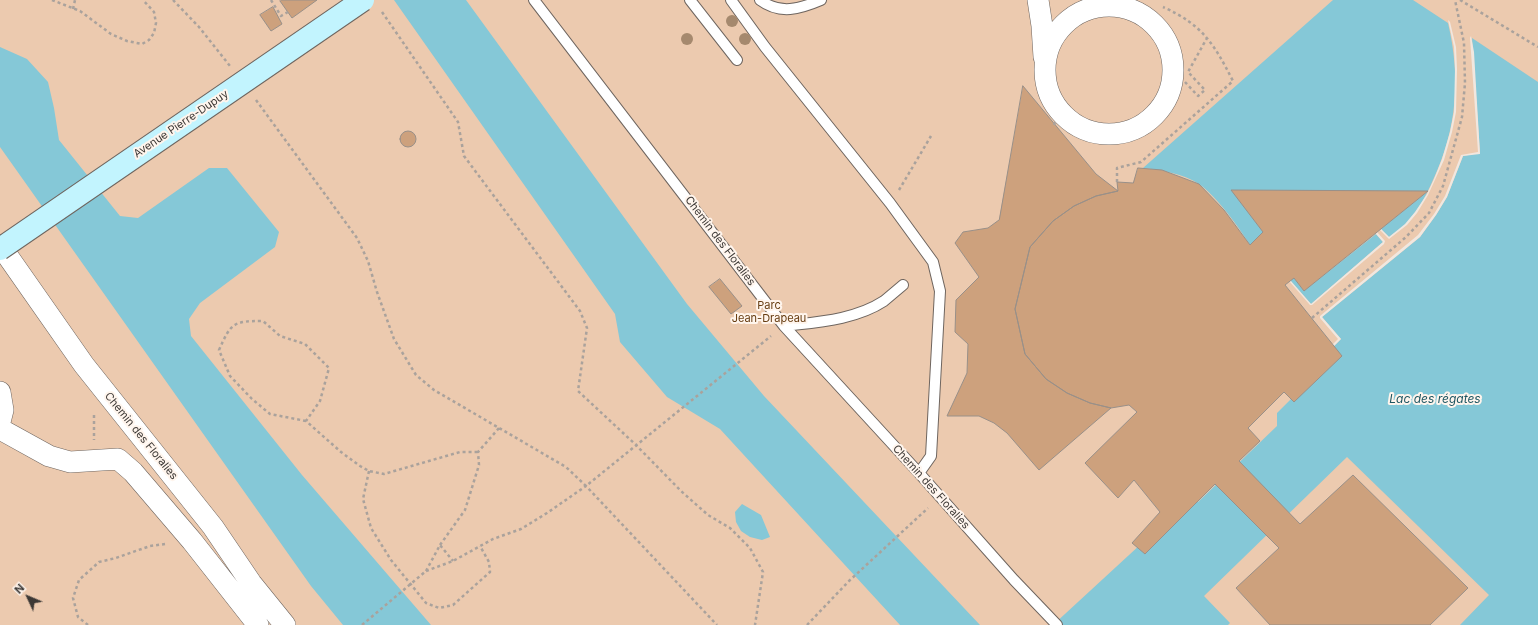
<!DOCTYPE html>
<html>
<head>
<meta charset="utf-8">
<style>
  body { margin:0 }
  #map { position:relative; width:1538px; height:625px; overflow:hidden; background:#f1e7df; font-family:Inter,sans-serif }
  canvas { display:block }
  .north { position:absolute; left:8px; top:577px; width:40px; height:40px; -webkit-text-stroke:3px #fff5ed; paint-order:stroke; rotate:314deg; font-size:11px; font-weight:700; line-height:16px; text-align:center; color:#3c3835 }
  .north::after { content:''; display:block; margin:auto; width:14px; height:18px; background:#3c3835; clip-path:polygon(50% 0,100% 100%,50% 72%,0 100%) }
</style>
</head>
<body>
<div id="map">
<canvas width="1538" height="625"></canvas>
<div class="north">N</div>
</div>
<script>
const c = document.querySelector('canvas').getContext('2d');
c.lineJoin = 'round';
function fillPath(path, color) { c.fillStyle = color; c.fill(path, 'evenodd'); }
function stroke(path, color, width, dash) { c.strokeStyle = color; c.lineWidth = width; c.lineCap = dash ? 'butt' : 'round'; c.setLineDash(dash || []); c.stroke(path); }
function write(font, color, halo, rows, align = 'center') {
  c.font = font + ' Inter,sans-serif'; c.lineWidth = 4; c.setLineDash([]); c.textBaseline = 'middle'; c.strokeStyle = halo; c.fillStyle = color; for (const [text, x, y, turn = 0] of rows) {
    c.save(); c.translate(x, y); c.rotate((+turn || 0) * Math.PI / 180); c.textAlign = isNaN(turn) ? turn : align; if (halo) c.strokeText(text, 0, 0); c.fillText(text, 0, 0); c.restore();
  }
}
const green = new Path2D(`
  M0 0H1538V625H0Z`);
const water = new Path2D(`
  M394 0H466L687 304 764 396 980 625H900L720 429 667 397 620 342 615 314Z
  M1333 0H1413L1448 23C1461 78 1457 129 1433 180 1426 196 1418 211 1406 224 1401 229 1394 233 1389 237L1381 229 1427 192 1232 190 1263 232 1250 245C1238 226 1217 197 1199 184 1184 174 1161 170 1143 168Z
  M1472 38 1538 82V625H1460L1489 595 1347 457 1204 596 1230 623 1228 625H1053L1192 497 1198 502 1277 426V413L1291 399 1293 401 1334 346 1341 339 1322 317 1420 237 1436 215 1447 197 1463 156 1480 153Z
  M0 47 27 59 48 82 54 108 59 140 120 216 138 218 209 168H227L279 232 275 247 200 303 189 319 191 336 302 475 431 625H343L311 586 0 147Z
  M1376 234 1383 242 1311 304 1290 280 1294 278 1304 291Z
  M742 504 761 515 770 537 762 540 750 537 741 531 736 522 735 512Z`);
const pier = new Path2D(`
  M1448 20 1450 22 1456 47 1457 69 1456 112 1452 132 1444 160 1428 195 1417 213 1407 225 1389 239 1380 230 1381 229 1389 237 1405 224 1415 212 1427 194 1434 179 1442 159 1450 132 1454 112 1455 69 1454 47Z
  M1471 36 1474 52 1480 154 1463 156 1447 197 1436 215 1420 237 1322 317 1341 339 1334 346 1332 345 1338 339 1320 318V316L1418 235 1434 214 1445 196 1461 155 1478 152 1470 38Z
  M1377 232 1385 241 1384 244 1312 305H1310L1289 281 1290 280 1311 304 1383 242 1376 234Z`);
const building = new Path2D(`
  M281 0H317L292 18 280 1Z
  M273 7 282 24 271 31 260 15Z
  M1023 86 1096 174 1118 191 1096 196 1074 206 1053 221 1030 247 1015 309 1025 354 1046 379 1067 393 1090 403 1111 408 1039 470 1007 433 994 423 979 416H947L967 373 968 344 955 332 956 300 979 277 955 243 963 232 988 228 999 220Z
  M400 139a8 8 0 1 1 16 0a8 8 0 1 1-16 0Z
  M1138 168 1162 170 1199 184 1224 210 1250 245 1263 232 1231 190 1428 191 1304 291 1294 278 1285 285 1342 356 1294 402 1284 392 1248 428 1260 441 1239 461 1300 524 1353 475 1468 588 1430 625H1270L1236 588 1279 548 1215 484 1145 554 1132 543 1160 512 1134 480 1118 498 1085 463 1137 412 1129 405 1111 408 1090 403 1067 393 1046 379 1025 354 1015 309 1030 247 1053 221 1074 206 1096 196 1118 191 1117 182 1133 183Z
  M720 279 742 306 731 314 709 287Z`);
const path = new Path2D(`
  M52 0 80 11 111 34 127 41 142 44 149 40 154 33 156 23 154 12 143 0
  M173 0 199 27 230 66
  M271 0 281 16 288 12
  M1460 0 1538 47
  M73 9 75 0
  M382 12 458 122 464 156 580 311 587 328 578 391 636 445 681 491 708 515 730 528 750 548 763 572 755 625
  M1185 82 1198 96 1205 90 1188 72 1207 38
  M256 100 357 238 368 261 377 292 394 339 416 375 434 390 566 467 586 486 771 336
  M1054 125 1059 111
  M1117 182V168L1141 162 1233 81C1214 44 1203 25 1163 7
  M899 190 931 136
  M1312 318 1406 237 1429 213 1443 186 1462 117 1465 83 1464 43 1455 0
  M94 415V440
  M306 421 270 414 252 399 230 376 219 350C231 323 233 321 263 321L280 336 305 344 329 368 320 401 306 421 341 452 360 466 369 471 384 474 460 452H478
  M369 471 363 499 371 528 391 560 426 603 439 608 453 605 490 572 489 562 480 546
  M440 545 465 510 479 465 478 452 499 428
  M426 571 453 561 493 539 521 529 547 513 586 486 717 625
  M426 571 440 545 453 561
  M88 625 78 617 73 598 79 580 99 562 116 558 150 546 165 544
  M807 625 849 581 928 508`);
const lane = new Path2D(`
  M534 0 784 326 919 473 1014 580 1057 625
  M690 0 737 60
  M731 0 765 47 890 203 933 262 940 291 931 456 919 473
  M760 0C780 15 800 9 821 0
  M784 326C817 322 855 320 884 301 890 296 897 290 903 285`);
const street = new Path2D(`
  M1038 0 1042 26 1044 57
  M1045 70a64 64 0 1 1 128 0a64 64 0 1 1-128 0Z
  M0 245 84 365 213 527 251 583 285 625
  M0 392 3 410 0 422
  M0 429 49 456 70 462 118 459 133 472 192 541 258 625`);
const pathBridge = new Path2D(`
  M362 625 426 571`);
const secondaryBridge = new Path2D(`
  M0 249 363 0`);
const trees = [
  [732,21],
  [687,39],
  [745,39]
];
const streetNames = [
  ["Avenue Pierre-Dupuy",181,124,-34],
  ["Chemin des Floralies",720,241,53],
  ["Chemin des Floralies",141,436,51],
  ["Chemin des Floralies",931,487,48]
];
const parkNames = [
  ["Parc",769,306],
  ["Jean-Drapeau",769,319]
];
const waterNames = [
  ["Lac des régates",1435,399]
];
fillPath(green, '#eccaaf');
fillPath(water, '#85c8d7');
fillPath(pier, '#f1e7df');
fillPath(building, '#cda17d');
stroke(building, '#999089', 1);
stroke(lane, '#6e655f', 12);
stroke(street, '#6e655f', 22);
stroke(path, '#aaa29c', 2.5, [3, 3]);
stroke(lane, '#fff', 10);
stroke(street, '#fff', 21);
stroke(secondaryBridge, '#6e655f', 24, []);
stroke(pathBridge, '#aaa29c', 2.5, [3, 3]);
stroke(secondaryBridge, '#c2f4fe', 22);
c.fillStyle = '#a5896e';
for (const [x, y] of trees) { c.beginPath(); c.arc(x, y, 6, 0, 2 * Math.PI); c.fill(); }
write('11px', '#3c3835', '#fff5ed', streetNames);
write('11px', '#663c11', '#fff5ed', parkNames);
write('italic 12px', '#1d5561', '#fff5ed', waterNames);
</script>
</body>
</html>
